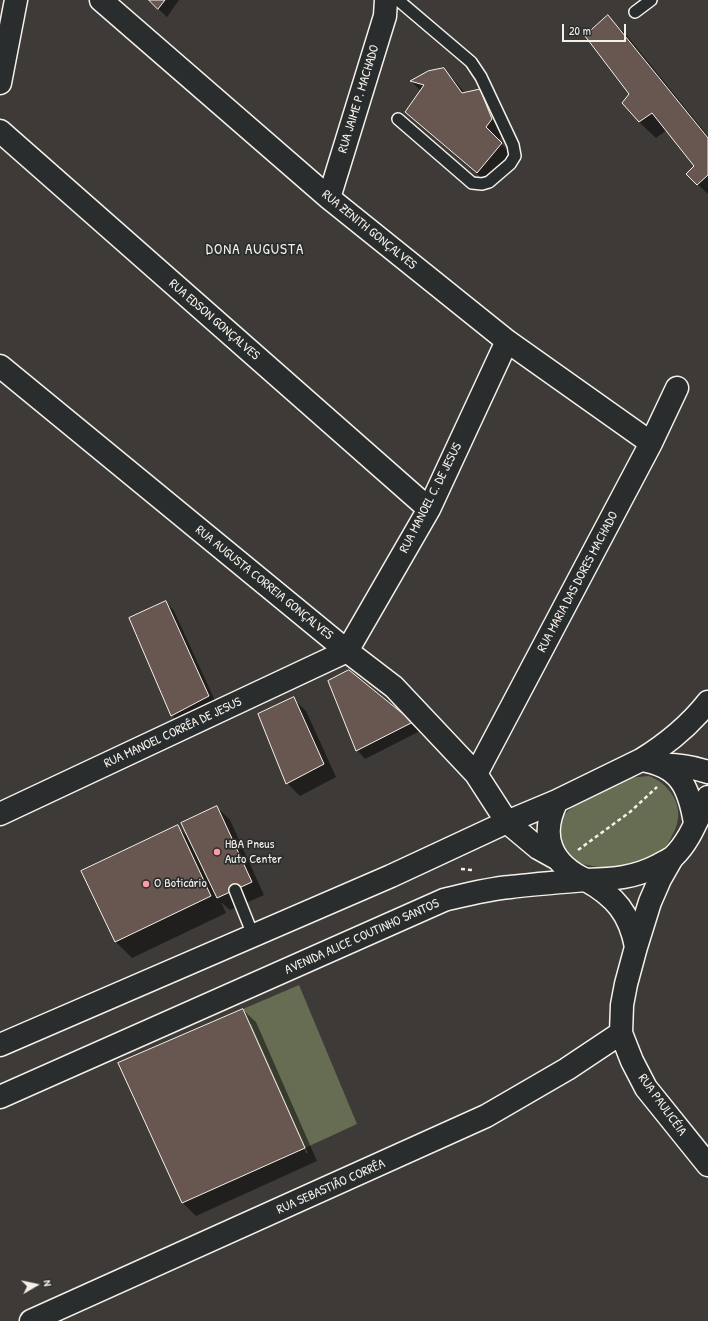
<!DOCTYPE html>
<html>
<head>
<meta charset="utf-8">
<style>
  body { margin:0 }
  #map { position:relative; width:708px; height:1321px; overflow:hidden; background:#3d3a38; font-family:"Patrick Hand",sans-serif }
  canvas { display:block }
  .north { position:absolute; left:16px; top:1265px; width:40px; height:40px; -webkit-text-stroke:3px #2a2d2e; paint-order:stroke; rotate:81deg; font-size:11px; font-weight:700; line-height:16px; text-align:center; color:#f4f1e8 }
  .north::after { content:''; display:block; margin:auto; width:14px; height:18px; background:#f4f1e8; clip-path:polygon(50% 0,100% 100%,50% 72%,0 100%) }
  .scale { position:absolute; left:562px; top:24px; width:64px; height:18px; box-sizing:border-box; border:2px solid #f4f1e8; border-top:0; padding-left:5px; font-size:12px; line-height:14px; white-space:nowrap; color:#f4f1e8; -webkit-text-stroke:3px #2a2d2e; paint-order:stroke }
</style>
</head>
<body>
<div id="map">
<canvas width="708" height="1321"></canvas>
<div class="north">N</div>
<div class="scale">20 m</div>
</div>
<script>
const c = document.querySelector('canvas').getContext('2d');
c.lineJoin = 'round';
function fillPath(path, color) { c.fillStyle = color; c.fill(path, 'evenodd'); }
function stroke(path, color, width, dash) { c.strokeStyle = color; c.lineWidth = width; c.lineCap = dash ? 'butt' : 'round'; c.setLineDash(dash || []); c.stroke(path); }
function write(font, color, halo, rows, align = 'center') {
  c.font = font + ' "Patrick Hand",sans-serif'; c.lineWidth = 3.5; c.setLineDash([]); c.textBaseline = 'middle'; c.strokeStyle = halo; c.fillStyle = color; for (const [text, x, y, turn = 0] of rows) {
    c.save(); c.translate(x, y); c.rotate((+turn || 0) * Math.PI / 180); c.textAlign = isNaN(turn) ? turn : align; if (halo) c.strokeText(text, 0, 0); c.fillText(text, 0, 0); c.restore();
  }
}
const green = new Path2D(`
  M649 776C668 783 683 803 677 824 676 829 673 833 671 838 668 843 665 849 660 852 657 855 653 856 649 858 629 867 609 870 587 865 577 863 566 855 561 846 557 837 558 824 563 817 570 804 614 782 628 778 635 777 642 777 649 776Z
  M299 985 357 1124 305 1148 243 1009Z`);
const shadow = new Path2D(`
  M149 0H179L167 17Z
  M608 17 625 33 708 136V194L687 174 696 166 667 130 656 138 639 122Z
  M443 69 456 82 465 93 480 90 493 103 505 132 498 141 514 156 490 185 419 124 421 91 411 81Z
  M166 602 174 611 217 705 181 724 172 715Z
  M349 671 412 723 420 731 365 759 357 750Z
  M293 698 306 711 336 777 300 796 287 783Z
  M217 807 230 820 264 895 230 910 221 902 226 913 132 958 115 941 177 827 190 839Z
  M243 1010 256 1022 317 1161 196 1216 183 1203 120 1063ZM249 1024H251L308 1153H306Z`);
const building = new Path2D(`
  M149 0H165L158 9Z
  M608 15 708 138V175L697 185 686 174 694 166 652 113 639 122 622 103 629 94 585 36Z
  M444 68 462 93 480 89 492 119 486 127 502 143 477 173 405 112 424 85 410 81 428 71Z
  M166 601 209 696 171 716 129 618Z
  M349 670 413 722 356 751 328 681Z
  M294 697 324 764 286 784 258 714Z
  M217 806 252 882 217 898 181 823Z
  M178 825 211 896 115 942 81 871Z
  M243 1009 305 1148 182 1203 118 1063Z`);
const path = new Path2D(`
  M578 850 630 812 657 787
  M461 869 472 870`);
const service = new Path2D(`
  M398 0 471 62 481 77 513 145 515 156 510 164 489 182 482 184 472 183 398 119
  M635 12 651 0
  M235 890 253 935`);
const minor = new Path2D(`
  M101 0 329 198 507 341 651 443
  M0 83 16 0
  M0 131 429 509
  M329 198 385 16 386 0
  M0 366 347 651 394 687 476 774 507 822
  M476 774 651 443 677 388
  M0 814 347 651 429 509 507 341
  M672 858 660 879 650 902 636 947 626 984 622 1005 621 1033 632 1061 646 1088 708 1165
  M586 880C615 896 630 914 636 947
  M31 1321 486 1116 567 1069 621 1033`);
const secondary = new Path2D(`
  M641 760C680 766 689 787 695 823
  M661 765C678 764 692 767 708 772
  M557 801C539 836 551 864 586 880
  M507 822 538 848 556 858
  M0 1045 391 876 507 822 557 801 641 760C667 744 689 726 708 702
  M0 1097 444 900C465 895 487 889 510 887 535 884 561 882 586 880 614 879 634 878 659 865 664 862 669 860 673 857 690 841 698 817 708 797`);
const markers = [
  [217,852,4,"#ff9aa2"],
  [146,884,4,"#ff9aa2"]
];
const streetNames = [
  ["RUA JAIME P. MACHADO",359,99,-73],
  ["RUA ZENITH GONÇALVES",369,230,39],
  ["RUA EDSON GONÇALVES",214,320,41],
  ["RUA MANOEL C. DE JESUS",431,498,-63],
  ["RUA MARIA DAS DORES MACHADO",578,582,-62],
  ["RUA AUGUSTA CORREIA GONÇALVES",264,583,39],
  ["RUA MANOEL CORRÊA DE JESUS",173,733,-25],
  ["AVENIDA ALICE COUTINHO SANTOS",362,937,-24],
  ["RUA PAULICÉIA",662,1105,54],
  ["RUA SEBASTIÃO CORRÊA",331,1187,-24]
];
const poiNames = [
  ["HBA Pneus",225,845],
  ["Auto Center",225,860],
  ["O Boticário",154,884]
];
const quarterNames = [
  ["DONA AUGUSTA",255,250]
];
fillPath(green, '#676d53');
fillPath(shadow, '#0007');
fillPath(building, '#685751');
stroke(building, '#f4f1e8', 1);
stroke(service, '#f4f1e8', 14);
stroke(minor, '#f4f1e8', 25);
stroke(secondary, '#f4f1e8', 25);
stroke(path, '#f4f1e8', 2.5, [4, 3]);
stroke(service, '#2a2d2e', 11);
stroke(minor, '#2a2d2e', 22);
stroke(secondary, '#2a2d2e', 22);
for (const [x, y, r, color] of markers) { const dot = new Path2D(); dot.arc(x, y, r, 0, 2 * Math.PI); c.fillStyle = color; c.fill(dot); stroke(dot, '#2a2d2e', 1.5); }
write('13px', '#f4f1e8', '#2a2d2e', streetNames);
write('13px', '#f4f1e8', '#2a2d2e', poiNames, 'left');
c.letterSpacing = '1px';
write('15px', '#f4f1e8', '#2a2d2e', quarterNames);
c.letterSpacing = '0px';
</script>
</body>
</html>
